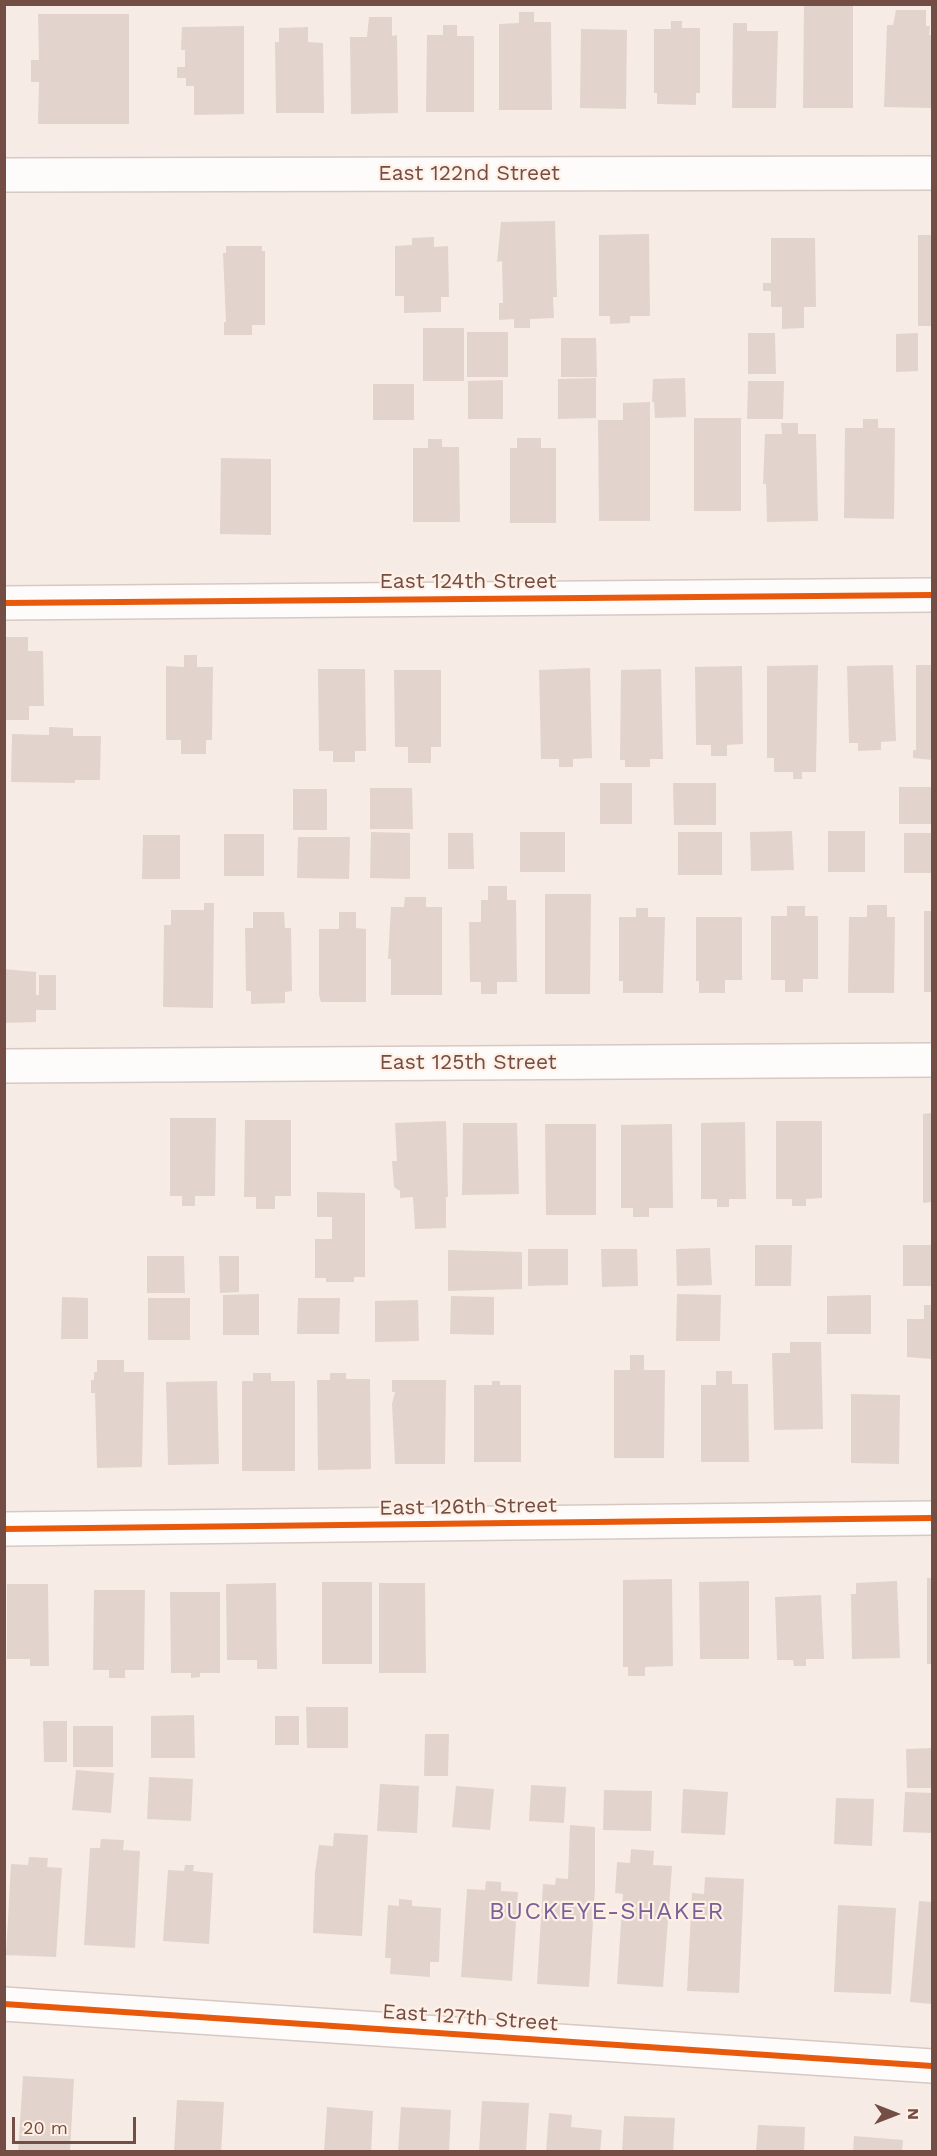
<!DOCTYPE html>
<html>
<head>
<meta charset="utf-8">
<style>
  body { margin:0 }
  #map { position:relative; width:937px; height:2156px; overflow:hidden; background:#f6ece5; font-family:"Work Sans",sans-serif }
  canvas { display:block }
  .frame { position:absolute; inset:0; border:6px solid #744d45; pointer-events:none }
  .north { position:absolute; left:865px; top:2084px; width:60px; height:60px; -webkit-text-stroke:4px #fff0e5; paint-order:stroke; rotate:90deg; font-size:16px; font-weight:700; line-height:24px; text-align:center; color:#744d45 }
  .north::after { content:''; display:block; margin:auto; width:21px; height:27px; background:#744d45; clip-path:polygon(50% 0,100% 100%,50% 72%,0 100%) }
  .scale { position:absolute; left:12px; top:2117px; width:124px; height:27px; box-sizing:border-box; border:3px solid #744d45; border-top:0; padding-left:8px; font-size:18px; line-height:21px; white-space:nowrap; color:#744d45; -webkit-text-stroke:4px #fff0e5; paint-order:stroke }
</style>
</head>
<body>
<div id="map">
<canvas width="937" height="2156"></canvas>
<div class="frame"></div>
<div class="north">N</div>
<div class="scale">20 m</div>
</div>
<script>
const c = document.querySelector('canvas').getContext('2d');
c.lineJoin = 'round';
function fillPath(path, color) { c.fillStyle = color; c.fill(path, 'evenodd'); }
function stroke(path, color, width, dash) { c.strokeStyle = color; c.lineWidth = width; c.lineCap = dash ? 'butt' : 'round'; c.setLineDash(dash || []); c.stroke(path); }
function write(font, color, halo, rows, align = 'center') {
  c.font = font + ' "Work Sans",sans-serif'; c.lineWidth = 4.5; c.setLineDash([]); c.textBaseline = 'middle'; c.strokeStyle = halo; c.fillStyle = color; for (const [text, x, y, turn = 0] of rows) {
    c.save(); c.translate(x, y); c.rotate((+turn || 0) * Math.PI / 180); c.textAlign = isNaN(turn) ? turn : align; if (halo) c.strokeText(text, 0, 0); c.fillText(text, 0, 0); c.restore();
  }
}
const building = new Path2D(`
  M804 4H853V108H803Z
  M896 10H926V26H930L929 35H932L931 108 884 107 887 25H893Z
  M519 12H534V22H551L552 110H499V24L519 23Z
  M38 14H129V124H38L39 82H31V60H39Z
  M369 17H392V36L397 35 398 113 351 114 350 37H367Z
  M671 21H682V28H700V93H696V105L657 104V93H654V29H671Z
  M733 23H747V31H778L776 108H732Z
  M443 25H457V36H474V112H426L427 35H443Z
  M244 26V114L194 115V86H186V78H177V67H185V50H181L182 27Z
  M308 27V42L323 43 324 113H276L275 42H279V28Z
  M581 29 627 30 626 109 580 108Z
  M555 221 557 297H553L554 318 530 319V328H514V319L499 320V303H503L502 261 497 262 501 222Z
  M649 234 650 316H630V323L610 324V316H599V235Z
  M918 235H932V326H918Z
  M434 237V247L448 246 449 297H441V312L404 313V296H395V246L412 245V238Z
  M771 238H815L816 307H804V328L782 329V307H771V291H763V283H771Z
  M226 246H262V251H265V325H252V335H224V322H226L223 253H226Z
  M423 328H464V381H423Z
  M467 332H508V377H467Z
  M748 333H775L776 374H748Z
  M918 333V371L896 372V334Z
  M561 338H596L597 377H561Z
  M596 378V418L558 419V379Z
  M685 378 686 417 655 418 654 402H652L653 379Z
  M503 380V419H468V381Z
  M748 381H784L783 419H747Z
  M373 384H414V420H373Z
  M650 402V521H599L598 420H623V403Z
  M694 418H741V511H694Z
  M863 419H878V428H895L894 519 844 518 845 428H863Z
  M781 423H798V434H816L818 521 767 522 766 484H763L765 434H782Z
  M517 438H541V448H556V523H510V448H517Z
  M428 439H442V447H459L460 522H413V448H428Z
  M221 458 271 459V535L220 534Z
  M4 637H28V651H43L44 706H29V720H4Z
  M184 655H197V667H213L212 740H206V754H181V740H166V666L184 667Z
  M818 665 816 772H802V779H793V772H774V758H767V666Z
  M893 665 896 741 881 742V750L858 751V743H849L847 666Z
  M916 665H932V760L913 758V750H916Z
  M742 666 743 744 727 745V756H711V745H696L695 667Z
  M590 668 592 758 573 759V767H559V759H541L539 670Z
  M318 669H365L366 751H355V762H333V751H319Z
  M661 669 663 759H650V767H625V760H620L621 670Z
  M394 670H441V747H431V763H408V747H395Z
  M49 727 73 728V736H101L100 780H75V783L11 782 12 734 49 735Z
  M600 783H632V824H600Z
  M673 783H716V825H674Z
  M899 787H932V824H899Z
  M370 788H412L413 829H370Z
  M293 789H327V830H293Z
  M792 831 794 870 751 871 750 832Z
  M828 831H865V872H828Z
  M371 832 410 833V879L370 878Z
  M520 832H565V872H520Z
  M678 832H722V875H678Z
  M448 833H473L474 869H448Z
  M904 833H932V873H904Z
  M224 834H264V876H224Z
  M143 835H180V879H142Z
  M298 837H350L349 879 297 878Z
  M488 886H507V900H516L517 982H497V994H481V982H470L469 922H481V900H488Z
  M545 894H591L590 994H545Z
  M405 897H426V907H442V995H391V959H388L391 907H404Z
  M204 903H214L213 1008 163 1007 164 925H171V910H204Z
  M867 905H887V917H895L894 993H848L849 917H867Z
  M787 906H805V916H818V979H803V992H785V980H771V916H787Z
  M636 908H648V917H665L663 993H623V981H619V917H636Z
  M924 911H932V992H924Z
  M253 912H284L285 928H291L292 991 285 992V1003L251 1004V991H246L245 928H253Z
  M339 912H356V928L366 929V1002H321L319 995V929H339Z
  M696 917H742V980H725V993H699V981H696Z
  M4 969 36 972V995H39V975H56V1010H36V1022L4 1023Z
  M932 1113V1202L923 1203V1114Z
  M170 1118H216L215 1196H195V1206H182V1196H170Z
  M245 1120H291V1196H275V1209H256V1197H244Z
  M446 1121 448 1197H446V1228L415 1229 413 1197 400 1198V1191L394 1187 392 1161H397L395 1123Z
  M776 1121H822V1198L806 1199V1206H792V1199H776Z
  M745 1122 746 1199H729V1207H717V1199H701V1123Z
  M463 1123H517L519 1194 462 1195Z
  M545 1124H596V1215H546Z
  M672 1124 673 1208H649V1217H633V1208H621V1125Z
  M317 1192 365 1193V1277H354V1282H326V1278H315V1239H332V1217H317Z
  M755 1245H792L791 1286H755Z
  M903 1245H932V1286H903Z
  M710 1248 712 1285 677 1286 676 1249Z
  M528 1249H568V1285L528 1286Z
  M601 1249H637L638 1286 602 1287Z
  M448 1250 522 1252V1289L448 1291Z
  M147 1256H184L185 1293H147Z
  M219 1256H239V1292L220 1293Z
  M259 1294V1335H223V1295Z
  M677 1294 721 1295 720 1341H676Z
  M871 1295V1334H827V1296Z
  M451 1296 494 1297V1335L450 1334Z
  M62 1297 88 1298V1339H61Z
  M148 1298H190V1340H148Z
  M298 1298H340L339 1334H297Z
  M418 1300 419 1341 375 1342V1301Z
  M924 1305H932V1359L907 1357V1319H924Z
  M790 1342H821L823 1429 774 1430 772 1353H790Z
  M630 1355H644V1370H665L664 1458H614V1370H630Z
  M97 1360H124V1372H144L142 1467 97 1468 95 1393H91V1380H94V1372H97Z
  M716 1371H732V1384H748L749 1462H701V1385H716Z
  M253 1373H271V1381H295V1471H242V1381H253Z
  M330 1373H346V1379H370L371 1469 318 1470 317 1380H330Z
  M392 1380H446L445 1464H395L392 1404 395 1392H392Z
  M217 1381 219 1464 168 1465 166 1382Z
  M492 1381H500V1385H521V1462H474V1385H492Z
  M851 1394 900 1395 899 1464 851 1463Z
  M927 1578H932V1664H927Z
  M672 1579 673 1666 645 1667V1676H628V1667H623V1580Z
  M749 1581V1659H700L699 1582Z
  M897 1581 900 1658 852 1659 851 1594H856V1583Z
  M322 1582H372V1664H322Z
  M276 1583 277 1669H257V1660H227L226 1584Z
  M379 1583H425L426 1673H379Z
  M7 1584H48L49 1666H30V1659H7Z
  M94 1590H145L144 1670H125V1678H109V1670H93Z
  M170 1592H220V1673H200V1677L191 1678V1673H171Z
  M821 1595 824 1659H806V1666H794L793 1660H777L775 1597Z
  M306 1707H348V1748H307Z
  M194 1715 195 1758H151V1716Z
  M275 1716H299V1745H275Z
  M43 1721H67V1762H44Z
  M73 1726H113V1767H73Z
  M425 1734H449L448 1776H424Z
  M932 1748V1788H907L906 1749Z
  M76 1770 114 1773 111 1813 72 1810Z
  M149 1777 193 1779 191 1821 147 1819Z
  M380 1784 419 1786 417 1833 377 1831Z
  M531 1785 566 1787 564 1823 529 1821Z
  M456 1786 494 1789 490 1830 452 1827Z
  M683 1789 728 1792 725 1835 681 1833Z
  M604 1790 652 1791 651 1831 603 1830Z
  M905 1792 932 1793V1833L903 1832Z
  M836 1798 874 1799 872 1846 834 1844Z
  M570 1825 595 1827V1888L589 1987 537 1984 543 1884 555 1885 556 1878 568 1879Z
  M334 1833 368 1835 362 1936 313 1933 315 1872 319 1845 333 1846Z
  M101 1839 124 1840 123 1850 140 1851 135 1948 84 1945 90 1848H100Z
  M631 1849 654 1851 653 1865 672 1866 663 1987 617 1984 623 1894 615 1893 617 1862 630 1863Z
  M29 1857 48 1858 47 1867 62 1868 56 1957 6 1955 11 1864 28 1865Z
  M185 1865H194L193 1871 213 1873 209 1944 163 1941 168 1870 184 1871Z
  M705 1877 744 1879 739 1993 687 1991 692 1893 704 1894Z
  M486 1881 501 1882V1891L518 1892 512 1981 461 1977 467 1889 485 1890Z
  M399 1899 412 1900V1906L441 1908 439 1962H430V1977L390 1974 391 1958H385L388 1905 399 1906Z
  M919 1901 932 1902V2004L910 2002Z
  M838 1905 896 1908 891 1994 834 1992Z
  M23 2076 74 2079 70 2152H18Z
  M177 2100 224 2102 221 2152H174Z
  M482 2101 529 2103 526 2152H479Z
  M327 2107 373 2111 371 2152H324Z
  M401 2107 451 2110 449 2152H398Z
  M549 2113 572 2115 571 2127 602 2130 600 2152H546Z
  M624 2116 675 2118 673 2152H622Z
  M758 2125 805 2127 804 2152H756Z
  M854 2136 903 2140 902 2152H853Z`);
const street = new Path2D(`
  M4 175 932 173
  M4 603 932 595
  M4 1066 932 1060
  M4 1529 932 1518
  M4 2004 932 2066`);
const cycleway = new Path2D(`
  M4 603 932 595
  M4 1529 932 1518
  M4 2004 932 2066`);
const streetNames = [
  ["East 122nd Street",469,174],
  ["East 124th Street",468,582],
  ["East 125th Street",468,1063],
  ["East 126th Street",468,1507,-1],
  ["East 127th Street",470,2018,4]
];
const quarterNames = [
  ["BUCKEYE-SHAKER",607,1912]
];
fillPath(building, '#e2d3cd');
stroke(street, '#d7c8c3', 36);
stroke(street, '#fefcfb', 33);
stroke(cycleway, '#e8590c', 6);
write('21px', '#744d45', '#fff0e5', streetNames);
c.letterSpacing = '1.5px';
write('24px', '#7b6098', '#fff0e5', quarterNames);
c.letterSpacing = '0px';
</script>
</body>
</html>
